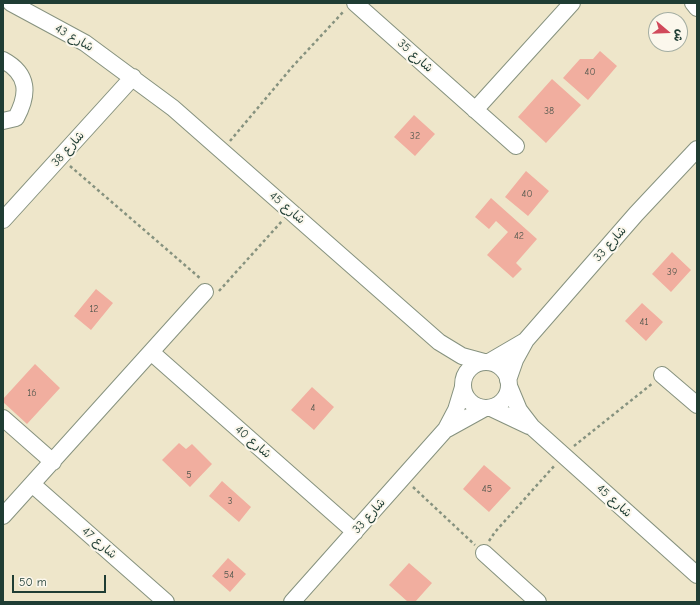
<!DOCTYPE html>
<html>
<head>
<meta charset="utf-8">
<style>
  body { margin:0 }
  #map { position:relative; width:700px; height:605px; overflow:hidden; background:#eee6ca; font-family:"Comic Neue","Playpen Sans Arabic",sans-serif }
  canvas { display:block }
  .frame { position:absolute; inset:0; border:4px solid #1f3d34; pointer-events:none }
  .north { position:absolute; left:648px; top:12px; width:40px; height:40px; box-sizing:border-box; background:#fbf7ec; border:1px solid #a3ada2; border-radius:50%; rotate:109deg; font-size:11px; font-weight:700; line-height:16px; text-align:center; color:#1f3d34 }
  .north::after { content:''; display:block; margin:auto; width:14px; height:18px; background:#d1495b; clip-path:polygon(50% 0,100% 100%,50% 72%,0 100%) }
  .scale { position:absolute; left:12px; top:575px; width:94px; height:18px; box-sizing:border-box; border:2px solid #1f3d34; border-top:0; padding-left:5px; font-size:12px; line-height:14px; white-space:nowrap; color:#1f3d34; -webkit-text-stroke:3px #fbf7ec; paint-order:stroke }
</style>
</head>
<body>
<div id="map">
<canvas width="700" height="605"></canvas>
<div class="frame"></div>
<div class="north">ش</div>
<div class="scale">50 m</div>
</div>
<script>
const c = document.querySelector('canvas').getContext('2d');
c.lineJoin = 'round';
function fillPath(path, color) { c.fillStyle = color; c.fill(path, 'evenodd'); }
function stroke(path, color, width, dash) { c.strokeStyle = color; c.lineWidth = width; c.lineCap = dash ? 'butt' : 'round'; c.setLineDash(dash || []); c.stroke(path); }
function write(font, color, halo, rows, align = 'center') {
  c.font = font + ' "Comic Neue","Playpen Sans Arabic",sans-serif'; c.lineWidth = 4; c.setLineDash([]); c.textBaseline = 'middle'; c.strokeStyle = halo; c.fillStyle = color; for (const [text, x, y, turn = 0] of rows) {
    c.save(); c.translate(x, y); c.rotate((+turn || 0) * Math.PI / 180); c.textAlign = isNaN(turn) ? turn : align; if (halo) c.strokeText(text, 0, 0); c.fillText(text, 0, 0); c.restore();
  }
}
const building = new Path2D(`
  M600 51 617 66 588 100 563 78 580 59H593Z
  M552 79 581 105 546 143 518 117Z
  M414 115 435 134 415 156 394 137Z
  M526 171 549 191 528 216 505 197Z
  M491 198 537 239 516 263 522 269 513 278 487 255 508 232 496 221 489 229 475 217Z
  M672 252 691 270 671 292 652 274Z
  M96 289 113 303 91 330 74 316Z
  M642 303 663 322 646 341 625 321Z
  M35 364 60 388 27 424 3 402V399Z
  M312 387 334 407 314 430 291 410Z
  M179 443 186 449 192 444 212 464 190 487 162 460Z
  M484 465 511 488 489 512 463 489Z
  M222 481 251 507 239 522 209 496Z
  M228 558 246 574 230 592 212 576Z
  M409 563 432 583 415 602H408L389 585Z`);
const path = new Path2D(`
  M230 141 293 66 344 11
  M70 166 201 279
  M219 291 282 221
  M574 446 653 383
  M413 487 475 545
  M489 541 495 532 555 465`);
const minor = new Path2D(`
  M11 3 85 43 173 108 439 342 462 356 484 362
  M355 3 516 146
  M693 3 697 8
  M3 60C29 74 29 94 16 118L3 121
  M475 110 572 3
  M3 220 133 77
  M151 352 355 532
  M463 385a23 23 0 1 1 46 0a23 23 0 1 1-46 0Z
  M489 362 525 341
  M662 375 697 405
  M508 380 515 360 526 340 636 214 697 149
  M509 386 519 410 532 427 697 575
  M491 408 529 426
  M3 418 53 462
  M447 429 485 408
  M32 484 166 602
  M3 516 205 292
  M484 553 538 602
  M292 602 446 429 456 410 463 387`);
const numberNames = [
  ["40",590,72],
  ["38",549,111],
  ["32",415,136],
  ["40",527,194],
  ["42",519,236],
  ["39",672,272],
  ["12",94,309],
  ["41",644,322],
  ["16",32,393],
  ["4",313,408],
  ["5",189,475],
  ["45",487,489],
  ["3",230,501],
  ["54",229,575]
];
const streetNames = [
  ["شارع 43",74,38,30],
  ["شارع 35",415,56,42],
  ["شارع 38",68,149,-48],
  ["شارع 45",287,208,41],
  ["شارع 33",610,244,-48],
  ["شارع 40",253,442,41],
  ["شارع 45",614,501,42],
  ["شارع 33",369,516,-48],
  ["شارع 47",99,543,41]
];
fillPath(building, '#f1ae9f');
stroke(minor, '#86927f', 18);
stroke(path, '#86927f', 2.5, [3, 3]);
stroke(minor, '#fff', 16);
write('10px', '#54594f', null, numberNames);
write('12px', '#1f3d34', '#fbf7ec', streetNames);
</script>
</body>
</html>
